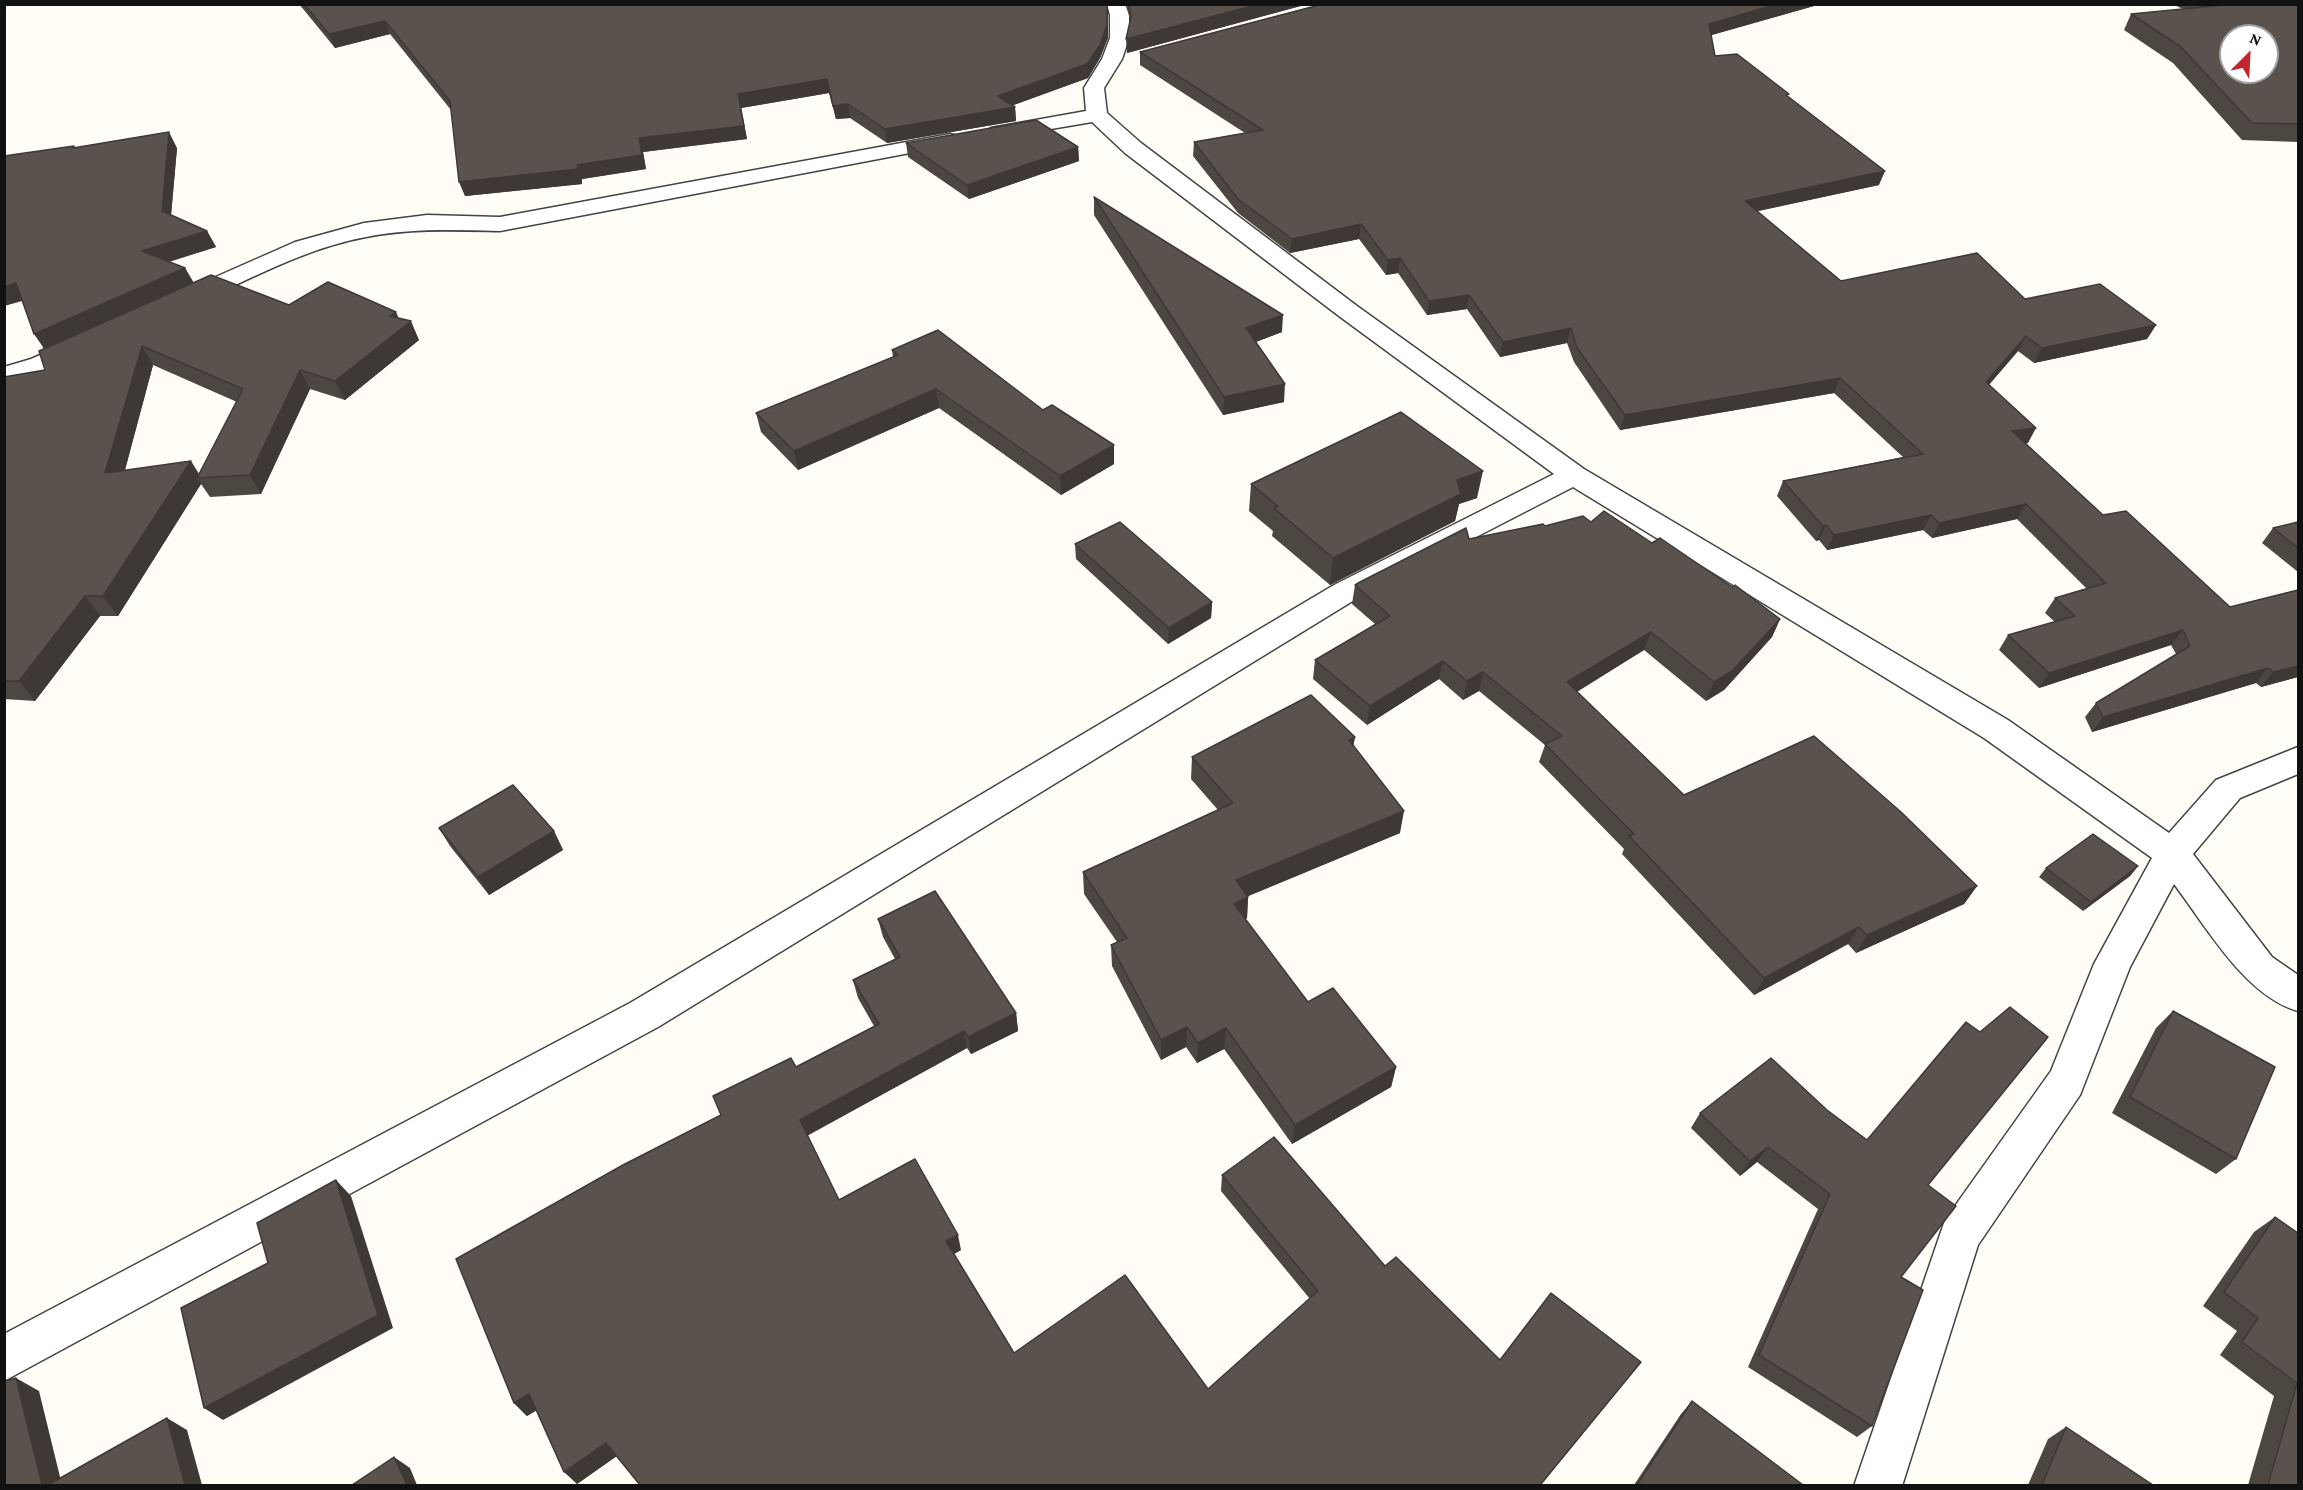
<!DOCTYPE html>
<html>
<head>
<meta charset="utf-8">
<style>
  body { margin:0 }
  #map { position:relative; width:2303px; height:1490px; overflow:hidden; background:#fffdf5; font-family:"Crimson Pro",serif }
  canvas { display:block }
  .frame { position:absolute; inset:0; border:6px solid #111; pointer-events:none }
  .north { position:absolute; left:2219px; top:24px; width:60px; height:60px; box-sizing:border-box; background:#fff; border:2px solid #a0a0a0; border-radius:50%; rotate:24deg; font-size:16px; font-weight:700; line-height:24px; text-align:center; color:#111 }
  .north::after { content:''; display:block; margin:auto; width:21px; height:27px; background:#c4262e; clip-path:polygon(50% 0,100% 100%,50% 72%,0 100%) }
</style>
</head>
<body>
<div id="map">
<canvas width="2303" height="1490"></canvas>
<div class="frame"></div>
<div class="north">N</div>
</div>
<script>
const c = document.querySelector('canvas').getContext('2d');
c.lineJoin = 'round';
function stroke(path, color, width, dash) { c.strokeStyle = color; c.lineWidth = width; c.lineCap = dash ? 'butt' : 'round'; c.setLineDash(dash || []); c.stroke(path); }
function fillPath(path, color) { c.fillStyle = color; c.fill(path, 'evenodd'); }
const street = new Path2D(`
  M1107 4H1125L1129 15V38L1122 59 1104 88 1107 113 1141 143 1357 306 1584 469 2008 720 2169 833 2216 780 2298 747V774L2240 798 2193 854 2272 957 2298 975V1011C2245 996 2206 926 2174 884L2130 967 2080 1095 1978 1245 1902 1486H1854L1945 1220 2051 1071 2094 964 2152 858 1984 738 1573 487 1356 599 658 1027 4 1381V1334L630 1003 1334 585 1554 474 1339 316 1125 153 1092 122 998 138 991 136 987 132 991 128 1086 111 1084 88 1102 59 1110 38V15Z
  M950 134 957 136 961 140 957 144 500 231C455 230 411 228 366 237 306 248 250 279 195 304L186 306 177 304 174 299 177 294 295 242 364 223 427 215 500 217Z
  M84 336 93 339 97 344 93 349 49 369 4 383V367L31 359Z`);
const wall = new Path2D(`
  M299 4H1108V38L1100 58 1088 78 1013 105 1015 107 1016 121 887 143 850 118 836 119 829 93 741 108 747 139 643 152 646 169 582 179V184L465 196 451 110 390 34 335 48Z
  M1127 4H1308L1127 53 1130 22Z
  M1323 4H1821L1711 35 1715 56 1788 97 1879 185 1757 211 1841 281 2025 299 2156 325 2147 339 2034 363 2018 351 1989 385 2028 443 2025 444 2103 515 2230 607 2298 590V677L2261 687 2256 683 2092 732 2085 717 2096 703 2176 654 2171 645 2039 688 1999 650 2008 635 2055 622 2045 613 2055 598 2087 589 2017 519 1932 538 1923 530 1827 550 1819 540 1816 541 1777 496 1783 481 1903 457 1834 393 1620 430 1574 362 1567 343 1500 357 1467 309 1427 315 1398 273 1386 275 1359 239 1290 253 1238 213 1193 156 1194 142 1245 133 1140 65V52Z
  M2172 4H2298V142L2242 140 2173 63 2124 30 2131 14 2183 9Z
  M906 143 1078 147 1079 161 969 199 908 157Z
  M74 146 75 148H177L171 215 207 231 216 247 169 262 185 268 194 283 289 305 399 318 419 340 345 400 310 389 261 494 210 497 201 484 118 616H100L35 701 4 699V377L45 370 44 349 22 301 4 306V156ZM153 365 237 402 199 474 125 470Z
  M1094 197 1282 332 1256 342 1284 402 1223 415 1094 215Z
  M892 350 1043 410 1114 445V464L1061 495 939 408 798 470 761 432 756 413 893 357Z
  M1251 484 1477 498 1459 504 1455 521 1330 585 1272 536 1273 531 1249 511Z
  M1591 522 1652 543 1732 587 1780 619 1772 637 1724 690 1706 701 1644 650 1577 692 1684 795 1977 886 1964 904 1856 953 1848 944 1754 995 1622 854 1624 849 1539 762 1545 745 1479 691 1463 700 1439 679 1367 725 1313 679 1315 660 1375 624 1352 604 1355 585 1469 539 1545 526Z
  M2298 522V572L2262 543 2273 528Z
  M1075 544 1212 602 1211 618 1168 644 1076 559Z
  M1355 737 1353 745 1400 833 1248 896 1247 918 1245 919 1308 1002 1396 1067 1391 1087 1292 1144 1224 1049 1197 1063 1186 1047 1161 1060 1112 966 1111 945 1117 942 1084 894 1083 872 1218 810 1191 779 1192 757Z
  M439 828 554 831 563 850 489 895 450 846Z
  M2138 866 2130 876 2083 911 2039 877 2046 868Z
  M878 919 1016 1013 1018 1031 971 1054 967 1048 807 1136 839 1200 961 1250 954 1254 1014 1353 1208 1389 1310 1299 1221 1191 1222 1175 1385 1266 1500 1360 1631 1375 617 1456 577 1484 537 1410 527 1416 514 1403 721 1115 796 1067 874 1026 858 998 853 980 895 959 883 937Z
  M2173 1011 2236 1159 2216 1174 2112 1113 2156 1028Z
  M1827 1110 1928 1185 1901 1277 1872 1426 1857 1437 1748 1367 1818 1209 1757 1162 1740 1176 1691 1128 1700 1113Z
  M2275 1217 2298 1233V1485H2248L2274 1396 2220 1355 2237 1331 2203 1306 2254 1232Z
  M1692 1401 1803 1485H1634L1681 1414Z
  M2066 1427 2153 1485H2028L2048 1439Z`);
const shadedWall = new Path2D(`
  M1108 4V38L1100 58 1088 78 1003 109 1015 107 1016 121 887 143 885 129 998 96Z
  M1260 4H1308L1127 53 1126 39Z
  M1778 4H1821L1705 37 1709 24Z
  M385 21 390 34 335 48 329 34Z
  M827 79 829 93 741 108 747 139 643 152 646 169 582 179V184L465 196 459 182 577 165 738 94Z
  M848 104 850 118 836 119 833 106Z
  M169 132 177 148 170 227 162 211Z
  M1078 147 1079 161 969 199 967 185Z
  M1885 171 1879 185 1740 215 1745 201Z
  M1361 224 1359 239 1290 253 1292 239Z
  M207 231 216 247 151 267 142 251Z
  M1400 258 1398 273 1386 275 1388 260Z
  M185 268 194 284 45 350 34 334Z
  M16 283 27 299 4 306V287Z
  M1469 295 1467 309 1427 315 1429 301Z
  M396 312 403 328 411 321 419 340 345 400 335 381 390 316Z
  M1283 315 1282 332 1245 346 1246 328Z
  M2156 325 2147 339 2034 363 2042 348Z
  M1571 328 1567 343 1500 357 1503 342Z
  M2026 336 2018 351 1978 397 1986 382Z
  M142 346 153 365 119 492 105 473Z
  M300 370 310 389 261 494 250 475Z
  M1840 378 1834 393 1620 430 1625 415Z
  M1285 384 1284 402 1223 415 1224 397Z
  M936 389 939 408 798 470 794 451Z
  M2036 428 2028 443 2004 446 2012 431Z
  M1114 445V464L1061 495 1060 476Z
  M191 461 201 477 197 478 201 484 118 616 103 596Z
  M1483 471 1477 498 1459 504 1455 521 1330 585 1333 558 1457 480Z
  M2026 504 2017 519 1932 538 1939 523Z
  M1931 515 1923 530 1827 550 1834 535Z
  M1826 525 1819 540 1816 541 1823 526Z
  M85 596 100 616 35 701 19 681Z
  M1212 602 1211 618 1168 644 1169 628Z
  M1780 619 1772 637 1724 690 1706 701 1714 682Z
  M2183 630 2171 645 2039 688 2049 673Z
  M1651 632 1644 650 1561 701 1567 682Z
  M1443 661 1439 679 1367 725 1370 706Z
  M2298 666V677L2261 687 2273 672Z
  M2268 668 2256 683 2092 732 2103 717Z
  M1483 672 1479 691 1463 700 1467 681Z
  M1355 737 1351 760 1349 740Z
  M1404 811 1400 833 1234 902 1236 880Z
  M554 831 563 850 489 895 478 877Z
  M2138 866 2130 876 2083 911 2091 902Z
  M1977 886 1964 904 1856 953 1867 935Z
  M1248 897 1247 918 1233 925 1234 904Z
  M1859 927 1848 944 1754 995 1764 978Z
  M1016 1013 1018 1031 971 1054 968 1037Z
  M1187 1027 1186 1047 1161 1060V1040Z
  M1226 1028 1224 1049 1197 1063 1198 1043Z
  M964 1031 967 1048 806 1136 800 1120Z
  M1396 1067 1391 1087 1292 1144 1295 1125Z
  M1768 1147 1757 1162 1740 1176 1750 1161Z
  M336 1180 351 1196 393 1328 223 1420 204 1408Z
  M958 1235 961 1250 950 1256 946 1241Z
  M1641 1362 1541 1485H1540Z
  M16 1378 39 1391 62 1485H42Z
  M529 1394 542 1407 527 1416 514 1403Z
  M167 1418 187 1430 202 1485H185Z
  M606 1443 618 1455 577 1484 564 1472Z
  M394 1457 410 1468 417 1485H407Z`);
const building = new Path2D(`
  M304 4H1107V24L1100 45 1087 64 998 96 1015 107 885 129 848 104 833 106 827 79 738 94 744 126 639 138 642 155 577 165 578 169 459 182 450 101 385 21 329 34Z
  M1129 4H1260L1126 39 1131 17Z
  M1323 4H1778L1709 24 1715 56 1737 54 1789 94 1786 95 1885 171 1745 201 1841 281 1977 253 2025 299 2100 284 2156 325 2042 348 2026 336 1986 382 2036 428 2012 431 2103 515 2126 511 2230 607 2298 590V666L2273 672 2268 668 2103 717 2096 703 2190 646 2183 630 2049 673 2008 635 2075 616 2055 598 2106 583 2026 504 1939 523 1931 515 1834 535 1826 525 1823 526 1783 481 1923 454 1840 378 1625 415 1577 348 1571 328 1503 342 1469 295 1429 301 1400 258 1388 260 1361 224 1292 239 1238 199 1194 142 1263 130 1140 52Z
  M2223 4H2298V124L2252 123 2181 47 2131 14 2224 5ZM2231 36H2267V72H2231Z
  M1036 120 1078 147 967 185 906 143Z
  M169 132 162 211 207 231 142 251 185 268 34 334 16 283 4 287V156L74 146 73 148Z
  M1094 197 1283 315 1246 328 1285 384 1224 397Z
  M211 275 289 305 328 282 396 312 390 316 411 321 335 381 300 370 250 475 197 478 243 389 142 346 105 473 191 461 103 596H85L19 681H4V377L45 370 39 351Z
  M938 330 1043 410 1052 405 1114 445 1060 476 936 389 794 451 756 413 898 355 892 350Z
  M1401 412 1483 471 1457 480 1461 494 1333 558 1274 508 1278 506 1251 484Z
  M1604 511 1652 543 1660 538 1732 587 1735 585 1780 619 1732 671 1714 682 1651 632 1567 682 1684 795 1814 736 1901 812 1977 886 1867 935 1859 927 1764 978 1629 836 1634 834 1545 744 1562 736 1483 672 1467 681 1443 661 1370 706 1315 660 1390 616 1355 585 1360 582 1466 528 1469 539 1543 524 1545 526 1583 516 1591 522Z
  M1120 522 1212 602 1169 628 1075 544Z
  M2298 522V548L2273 528Z
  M1311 695 1355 737 1349 740 1404 811 1236 880 1248 897 1234 904 1308 1002 1333 988 1396 1067 1295 1125 1226 1028 1198 1043 1187 1027 1161 1040 1111 945 1127 938 1083 872 1233 803 1192 757Z
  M513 785 554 831 478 877 439 828Z
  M2093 834 2138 866 2091 902 2046 868Z
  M935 891 1016 1013 968 1037 964 1031 800 1120 839 1200 915 1159 958 1235 946 1241 1014 1353 1125 1275 1208 1389 1318 1291 1222 1175 1274 1137 1385 1266 1396 1257 1500 1360 1551 1293 1641 1362 1540 1485H640L606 1443 564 1472 529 1394 514 1403 456 1259 623 1165 721 1115 713 1096 791 1058 796 1067 879 1024 853 980 900 957 878 919Z
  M2010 1007 2048 1037 1928 1185 1956 1206 1901 1277 1923 1290 1872 1426 1759 1355 1830 1194 1768 1147 1750 1161 1700 1113 1771 1058 1827 1110 1867 1140 1966 1022 1980 1032Z
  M2173 1011 2275 1067 2236 1159 2130 1097Z
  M336 1180 378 1315 204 1408 181 1308 268 1263 257 1223Z
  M2275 1217 2298 1233V1485H2268L2297 1383 2242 1342 2258 1318 2224 1292Z
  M16 1378 42 1485H4V1381Z
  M1692 1401 1803 1485H1637Z
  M167 1418 185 1485H48Z
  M2066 1427 2153 1485H2042Z
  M394 1457 407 1485H352Z`);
stroke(street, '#444', 3);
fillPath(street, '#fff');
fillPath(wall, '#4d4742');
fillPath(shadedWall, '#3f3936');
fillPath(building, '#5a524d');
stroke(building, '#3f3936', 1.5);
</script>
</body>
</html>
